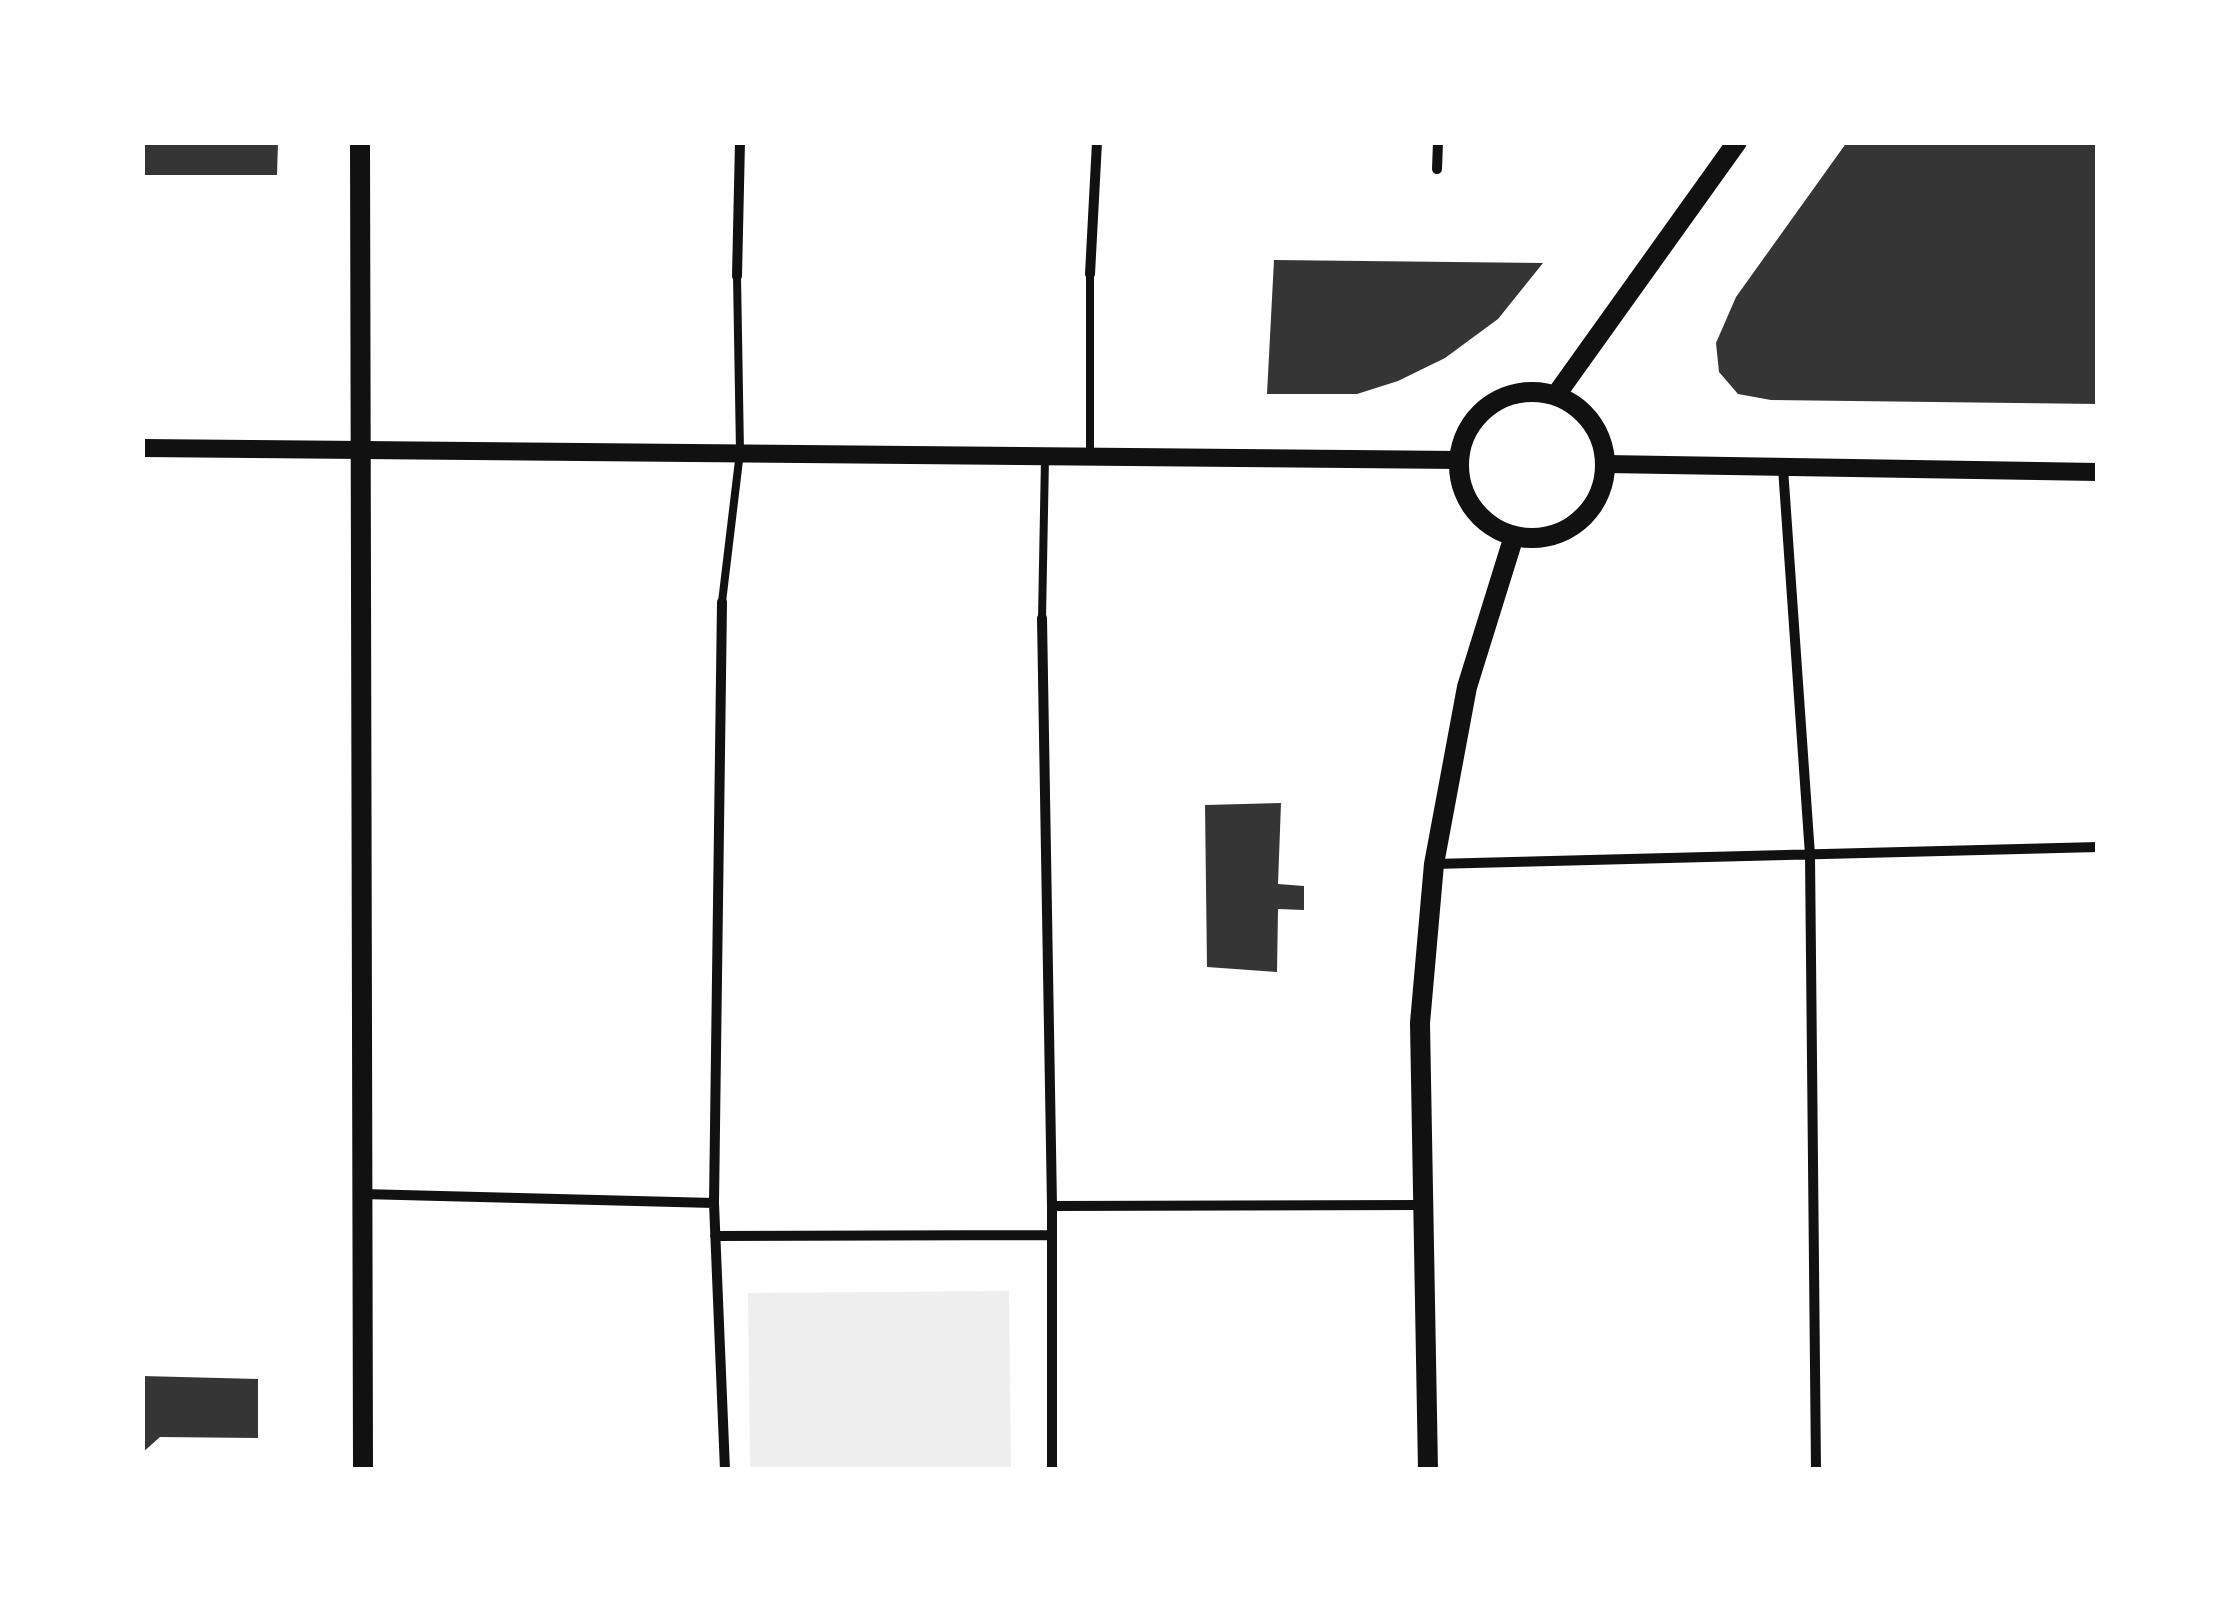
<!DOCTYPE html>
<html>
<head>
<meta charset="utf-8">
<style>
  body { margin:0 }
  #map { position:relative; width:2240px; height:1612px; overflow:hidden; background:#fff; font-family:"Golos Text",sans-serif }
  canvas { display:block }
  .frame { position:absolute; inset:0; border:145px solid #fff; pointer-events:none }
</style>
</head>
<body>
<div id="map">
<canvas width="2240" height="1612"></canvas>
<div class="frame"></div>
</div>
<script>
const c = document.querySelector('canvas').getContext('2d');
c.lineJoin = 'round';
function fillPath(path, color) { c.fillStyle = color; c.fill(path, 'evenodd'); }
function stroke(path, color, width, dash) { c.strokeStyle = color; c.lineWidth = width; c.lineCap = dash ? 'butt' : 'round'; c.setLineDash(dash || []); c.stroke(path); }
const green = new Path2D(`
  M1009 1291 1011 1467 750 1469 748 1293Z`);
const building = new Path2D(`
  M142 142H278L277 175H142Z
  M1847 142H2098V404L1771 400 1738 394 1719 372 1716 343 1736 297Z
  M1274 260 1543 263 1498 319 1445 358 1398 381 1357 394H1267Z
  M1281 803 1278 884 1304 886V910L1278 909 1277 972 1207 967 1205 805Z
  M142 1376 258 1379V1438L160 1437 142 1453Z`);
const service = new Path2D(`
  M1090 454V274
  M722 602 740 452 737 276
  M1042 618 1045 458`);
const minor = new Path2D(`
  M1437 169 1438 142
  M1090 274 1097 142
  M737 276 740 142
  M1783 468 1810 855 1816 1470
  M722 602 714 1203 725 1470
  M1042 618 1052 1206V1470
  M1434 864 2098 847
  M362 1194 714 1203
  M1052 1206 1423 1205
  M715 1236 1052 1235`);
const tertiary = new Path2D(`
  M142 448 1459 460
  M1606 464 2098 472`);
const secondary = new Path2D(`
  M360 142 363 1470
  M1459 465a73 73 0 1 1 146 0a73 73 0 1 1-146 0Z
  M1556 395 1737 142
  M1428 1470 1420 1023 1434 864 1467 687 1514 536`);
fillPath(green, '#eee');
fillPath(building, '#353535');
stroke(service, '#111', 8);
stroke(minor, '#111', 10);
stroke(tertiary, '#111', 18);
stroke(secondary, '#111', 20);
</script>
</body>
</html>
